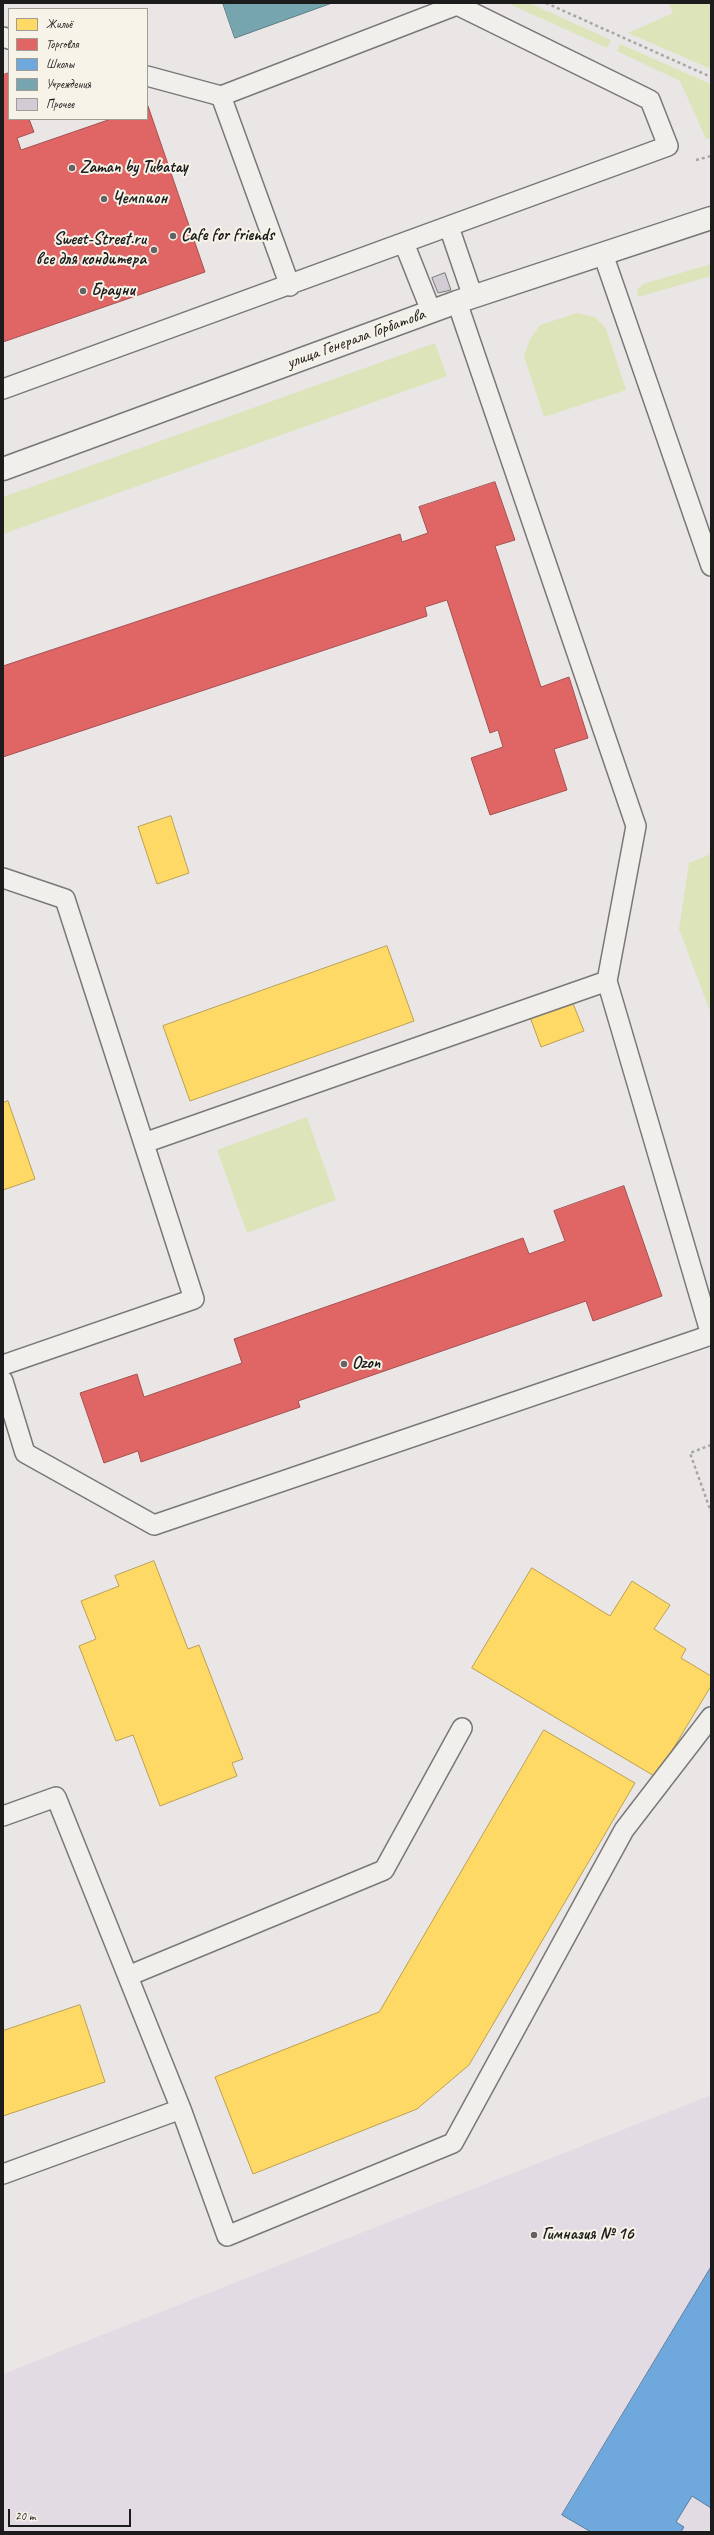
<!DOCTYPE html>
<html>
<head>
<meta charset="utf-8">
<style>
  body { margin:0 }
  #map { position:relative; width:714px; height:2535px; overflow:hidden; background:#eae6e6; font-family:Caveat,sans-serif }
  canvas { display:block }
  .frame { position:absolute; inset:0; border:4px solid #1c1c1c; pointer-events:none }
  .legend { position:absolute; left:8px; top:8px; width:140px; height:112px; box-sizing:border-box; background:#f7f3e8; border:1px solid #9f9d96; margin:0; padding:5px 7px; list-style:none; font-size:12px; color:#1c1c1c }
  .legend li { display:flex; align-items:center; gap:8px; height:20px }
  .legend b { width:20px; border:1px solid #9f9d96 }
  .scale { position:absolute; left:8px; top:2509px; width:123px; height:18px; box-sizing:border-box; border:2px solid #1c1c1c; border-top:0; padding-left:5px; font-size:12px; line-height:14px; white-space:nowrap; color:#1c1c1c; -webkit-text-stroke:3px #f7f3e8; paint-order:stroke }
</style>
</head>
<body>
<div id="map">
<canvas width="714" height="2535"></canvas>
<div class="frame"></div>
<ul class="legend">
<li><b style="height:11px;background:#ffd966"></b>Жильё</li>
<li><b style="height:11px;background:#e06666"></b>Торговля</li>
<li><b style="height:11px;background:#6fa8dc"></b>Школы</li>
<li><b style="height:11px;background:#76a5af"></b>Учреждения</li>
<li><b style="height:11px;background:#d2ccd4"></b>Прочее</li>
</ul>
<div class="scale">20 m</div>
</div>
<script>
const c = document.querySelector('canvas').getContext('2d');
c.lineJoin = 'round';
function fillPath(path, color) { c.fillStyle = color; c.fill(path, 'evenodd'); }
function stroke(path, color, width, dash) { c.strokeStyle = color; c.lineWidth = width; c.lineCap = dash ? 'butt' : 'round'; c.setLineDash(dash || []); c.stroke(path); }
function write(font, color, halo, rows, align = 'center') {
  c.font = font + ' Caveat,sans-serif'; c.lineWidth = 4; c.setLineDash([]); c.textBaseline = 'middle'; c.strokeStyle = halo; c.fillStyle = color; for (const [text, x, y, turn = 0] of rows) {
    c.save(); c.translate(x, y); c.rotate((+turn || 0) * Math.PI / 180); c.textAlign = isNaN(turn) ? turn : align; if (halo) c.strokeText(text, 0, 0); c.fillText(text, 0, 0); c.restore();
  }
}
const built = new Path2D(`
  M711 2095V2532H3V2374Z`);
const green = new Path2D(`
  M507 3H529L611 40 607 48Z
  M669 3H711V69L628 33 673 13Z
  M620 44 711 84V138L706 139 680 81 617 51Z
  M711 264V276L638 297 637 290 643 284Z
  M577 313 595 317 606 328 626 390 544 417 524 356 530 339 540 325Z
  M435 343 447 376 3 534V497Z
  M711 854V1014L679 929 689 863Z
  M307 1117 336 1200 247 1233 217 1150Z`);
const homes = new Path2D(`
  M171 816 189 873 157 884 138 827Z
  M387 946 414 1021 190 1101 163 1026Z
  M572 1001 584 1031 541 1047 530 1017Z
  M8 1101 35 1179 3 1190V1103Z
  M154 1561 188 1649 199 1645 243 1759 232 1763 237 1776 160 1806 133 1735 116 1741 79 1646 96 1639 81 1601 119 1586 115 1576Z
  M532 1568 610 1616 632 1581 670 1605 654 1629 686 1649 681 1658 711 1676V1686L656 1777 472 1668Z
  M544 1730 635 1783 469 2065 417 2109 253 2174 215 2077 379 2012Z
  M80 2005 105 2082 3 2116V2031Z`);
const shops = new Path2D(`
  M9 73V119H29L34 132 17 138 21 150 111 119H147L148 106 205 272 3 342V75Z
  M495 482 515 540 495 546 541 687 569 677 588 738 554 749 567 790 490 815 471 758 503 747 498 730 490 733 447 600 425 607 427 616 3 757V666L400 534 402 542 428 533 419 507Z
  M624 1186 662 1296 593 1321 586 1301 298 1401 300 1407 141 1462 138 1451 104 1463 80 1393 137 1374 144 1397 242 1363 234 1339 523 1238 529 1254 565 1241 554 1211Z`);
const schools = new Path2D(`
  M711 2267V2508L692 2496 676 2522 684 2527 681 2532H591L562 2515Z`);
const public = new Path2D(`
  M223 3H332L235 38Z`);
const building = new Path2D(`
  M445 273 451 290 438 293 432 278Z`);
const path = new Path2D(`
  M546 3 711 77
  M696 160 711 156
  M711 1445 690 1453 711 1512`);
const lane = new Path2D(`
  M3 37 9 39
  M147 76 221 96
  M449 227 473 297
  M404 243 431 311
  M603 254 711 566
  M3 389 668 146 650 100 457 5 221 96 290 286
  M3 878 65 899 194 1299 3 1365
  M144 1143 607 981
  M3 1381 25 1453 154 1525 711 1335 607 981 636 826 457 302
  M3 1816 56 1797 181 2109 3 2174
  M128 1976 384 1870 462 1728
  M181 2109 227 2236 453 2143 624 1830 711 1717`);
const street = new Path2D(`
  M3 469 457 302 711 218`);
const markers = [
  [72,168,4,"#646363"],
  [104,199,4,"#646363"],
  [173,236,4,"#646363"],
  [154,250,4,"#646363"],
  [83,291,4,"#646363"],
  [344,1364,4,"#646363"],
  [534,2235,4,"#646363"]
];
const poiNames = [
  ["Zaman by Tubatay",80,168],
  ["Чемпион",112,199],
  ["Cafe for friends",181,236],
  ["Sweet-Street.ru",146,240,"right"],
  ["все для кондитера",146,260,"right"],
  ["Брауни",91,291],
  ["Ozon",352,1364],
  ["Гимназия № 16",542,2235]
];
const streetNames = [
  ["улица Генерала Горбатова",356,339,-20]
];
fillPath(built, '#e3dbe3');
fillPath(green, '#dde4ba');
fillPath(homes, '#ffd966');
stroke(homes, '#bba050', 1);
fillPath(shops, '#e06666');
stroke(shops, '#a55050', 1);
fillPath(schools, '#6fa8dc');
stroke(schools, '#567ea2', 1);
fillPath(public, '#76a5af');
stroke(public, '#5b7c83', 1);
fillPath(building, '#d2ccd4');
stroke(building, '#797777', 1);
stroke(lane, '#797777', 22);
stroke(street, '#797777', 25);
stroke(path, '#a8a6a5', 2.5, [3, 3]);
stroke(lane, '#f1efec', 19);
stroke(street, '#f1efec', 22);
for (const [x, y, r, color] of markers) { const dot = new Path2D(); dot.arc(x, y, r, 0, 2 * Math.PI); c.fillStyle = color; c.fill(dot); stroke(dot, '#f7f3e8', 1.5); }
write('bold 17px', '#1c1c1c', '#f7f3e8', poiNames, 'left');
write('17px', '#1c1c1c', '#f7f3e8', streetNames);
</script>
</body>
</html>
